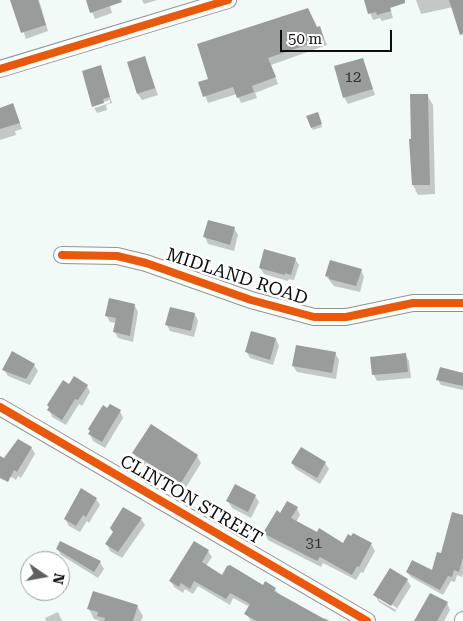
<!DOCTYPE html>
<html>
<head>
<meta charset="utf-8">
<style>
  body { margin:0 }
  #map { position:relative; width:463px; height:621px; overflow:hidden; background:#f2faf7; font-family:"Roboto Serif",serif }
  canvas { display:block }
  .north { position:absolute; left:20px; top:551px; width:50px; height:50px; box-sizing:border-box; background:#fff; border:1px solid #9e9e9e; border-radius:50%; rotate:102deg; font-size:14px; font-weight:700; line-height:20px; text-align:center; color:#0d0d0d }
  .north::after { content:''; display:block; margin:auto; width:18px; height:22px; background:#5d605f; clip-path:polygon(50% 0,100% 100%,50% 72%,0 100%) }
  .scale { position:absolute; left:280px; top:30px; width:112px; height:22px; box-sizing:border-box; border:2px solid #0d0d0d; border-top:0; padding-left:6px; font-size:15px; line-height:18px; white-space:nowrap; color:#0d0d0d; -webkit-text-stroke:4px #fff; paint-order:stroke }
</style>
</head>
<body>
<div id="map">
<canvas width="463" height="621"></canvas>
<div class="north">N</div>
<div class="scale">50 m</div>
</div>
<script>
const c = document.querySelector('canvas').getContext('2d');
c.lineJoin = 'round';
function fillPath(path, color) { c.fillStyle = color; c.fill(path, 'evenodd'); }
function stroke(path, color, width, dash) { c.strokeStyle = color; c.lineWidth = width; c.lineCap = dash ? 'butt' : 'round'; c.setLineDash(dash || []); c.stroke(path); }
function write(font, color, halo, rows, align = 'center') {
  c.font = font + ' "Roboto Serif",serif'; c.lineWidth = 5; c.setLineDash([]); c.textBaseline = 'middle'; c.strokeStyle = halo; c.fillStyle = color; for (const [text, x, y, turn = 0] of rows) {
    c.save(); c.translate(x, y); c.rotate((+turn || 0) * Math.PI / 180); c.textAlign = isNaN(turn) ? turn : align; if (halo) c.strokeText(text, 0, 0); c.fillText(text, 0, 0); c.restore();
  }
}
const shadow = new Path2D(`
  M12 0H39L48 31 26 39Z
  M87 0H108L112 13 95 19Z
  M142 0H157L144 4Z
  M365 0H388L393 18 382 21 380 18 373 20Z
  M416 0H463V34L453 7 421 14Z
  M320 28 327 45 271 65 278 84 255 93 257 98 241 103 237 94 208 103 200 83Z
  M145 58 158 95 142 100 138 94Z
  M362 59 375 95 348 104 344 97Z
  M100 67 112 103 106 105 107 110 97 113 94 108 110 103V100L93 105Z
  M427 95 433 105 435 194 418 195 413 185Z
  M13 105 22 129 15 131 16 135 0 140V108Z
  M319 116 322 127 313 130 312 128Z
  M234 228 238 235 234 251 208 244 205 237Z
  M295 259 299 265 294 280 289 279 288 281 264 274 260 268Z
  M361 270 364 277 360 292 334 286 326 276Z
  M135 306 138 312 133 342 118 338 115 332 116 323 110 322 106 315Z
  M195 314 198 321 194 337 170 331 167 325Z
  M276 339 279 346 273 365 250 358 246 351Z
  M335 353 339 360 336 379 297 372 293 366Z
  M405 354 409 361 411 378 377 381 374 375Z
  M34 365 38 371 30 385 8 376 4 370Z
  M441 368 463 373V390L441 385 438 380Z
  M69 386H87L90 392 82 406 79 404 66 425 52 417 48 405Z
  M108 409 120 411 123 418 105 448 93 441 90 434Z
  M151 426 197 456 201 463 185 489 137 460 134 453Z
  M15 443 31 447 35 454 21 478 18 476 16 480 5 473 1 467Z
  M292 463H325L329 469 320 484 296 469Z
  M255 496 259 502 251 518 232 508 228 501Z
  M96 499 100 505 89 523 87 521 80 532 69 526 65 519Z
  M297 508 300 515 296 522 317 534 344 544 354 535 371 544 375 551 363 573 361 572 356 580 323 563 321 567 268 540 265 533 281 514Z
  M463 516V573L462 577 457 575 455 582 451 581 443 595 411 577 407 572H432Z
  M141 519 145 525 122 558 110 551 107 544Z
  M58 549 100 562 104 569 98 578 61 555Z
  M208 551 212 557 206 566 222 576 275 589 279 595 324 620 325 618 330 621H251L246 614 250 607 233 598 230 605 198 586 193 594 185 589 183 593 174 587 171 581Z
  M407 580 411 586 395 612 379 602 375 595ZM379 597 397 608 396 610 379 600Z
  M447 603 450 610 444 621H417Z
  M137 606 143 616 141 621H101L94 619 89 609Z
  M58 612 62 621H46L45 618Z`);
const building = new Path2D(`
  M10 0H38L46 25 21 33Z
  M86 0H121L122 2 90 13Z
  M364 0H405V3L390 8 391 11 377 15 376 12 368 14Z
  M449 0H463V34L460 35Z
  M308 8 317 27 320 26 324 39 268 58 276 77 252 86 254 92 237 98 233 87 203 97 198 82 208 79 197 44Z
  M145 56 155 88 137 94 127 62Z
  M363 58 373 89 343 98 334 66Z
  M101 65 110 97 103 99 104 103 92 107 82 71Z
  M410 94H428L430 185H412L409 139H411Z
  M13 103 20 123 0 129V108Z
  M318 112 322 124 311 128 306 116Z
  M208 220 235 227 230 245 203 237Z
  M264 249 296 258 291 275 285 273V275L259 268Z
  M330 260 362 269 356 286 329 279V277L325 276Z
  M109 298 135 304 130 336 113 332 116 318 105 316Z
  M170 307 195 313 191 331 165 325Z
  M251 331 276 338 270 360 245 352Z
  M296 345 336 352 332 373 292 366Z
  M12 351 35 364 26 379 2 370Z
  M406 353 408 372 372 375 370 357Z
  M440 367 463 373V386L436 380Z
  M74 376 88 385 78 400 75 399 62 420 47 410 49 407 47 405 63 380 69 384Z
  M110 404 121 410 102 442 88 434 90 431 88 429 103 405 107 408Z
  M151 424 198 455 181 483 132 453Z
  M18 439 32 447 17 472 14 470 8 482 0 478V456L4 458Z
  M301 447 326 462 317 478 291 463Z
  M235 484 256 495 248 512 226 501Z
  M81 488 97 498 86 517 83 515 76 526 64 519Z
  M287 501 298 507 291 518 317 532 319 528 343 543 348 534 351 536 353 533 372 543 359 567 357 566 352 575 320 557 317 561 263 533 277 510 280 513Z
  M123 507 142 518 118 552 105 544 113 532 110 528Z
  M452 512 463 515V557L459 572 454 570 452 577 448 576 440 590 406 572 412 560 432 570 437 552 441 553Z
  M60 541 101 561 94 572 56 549Z
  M194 541 209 550 202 562 222 575 227 566 230 565 263 585 265 581 276 588 274 591 328 621H257L244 614 250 604 230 593 226 599 194 581 190 589 181 583 179 587 169 581Z
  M390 568 408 579 391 606 373 595Z
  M93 591 138 605 133 621H104L105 618 97 616 98 612 87 609Z
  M430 593 448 602 437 621H414Z`);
const minor = new Path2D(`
  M0 69 228 0
  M62 255 117 256 146 263 251 300 314 317H346L413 303H463
  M0 407 367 621
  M463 621V620`);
const cycleway = new Path2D(`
  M0 69 228 0
  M62 255 117 256 146 263 251 300 314 317H346L413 303H463
  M0 407 367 621`);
const numberNames = [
  ["12",353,78],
  ["31",314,544]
];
const streetNames = [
  ["MIDLAND ROAD",237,277,18],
  ["CLINTON STREET",191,500,30]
];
fillPath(shadow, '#0003');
fillPath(building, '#989d9b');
stroke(minor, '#909492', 18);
stroke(minor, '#fdfefe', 16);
stroke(cycleway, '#e8590c', 8);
write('15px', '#303130', null, numberNames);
write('18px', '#0d0d0d', '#fff', streetNames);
</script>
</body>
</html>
